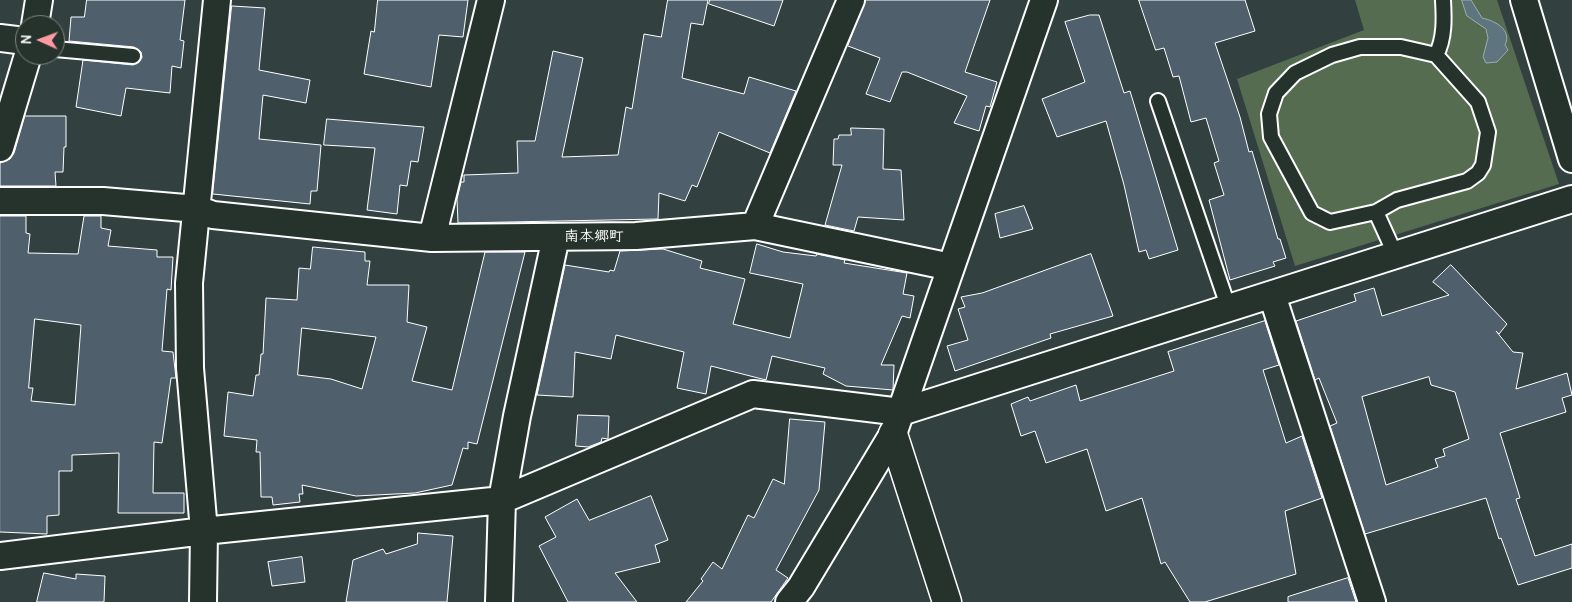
<!DOCTYPE html>
<html>
<head>
<meta charset="utf-8">
<style>
  body { margin:0 }
  #map { position:relative; width:1572px; height:602px; overflow:hidden; background:#324040; font-family:Delius,sans-serif }
  canvas { display:block }
  .north { position:absolute; left:15px; top:15px; width:50px; height:50px; box-sizing:border-box; background:#26332d; border:1px solid #7d8581; border-radius:50%; rotate:272deg; font-size:14px; font-weight:700; line-height:20px; text-align:center; color:#fff }
  .north::after { content:''; display:block; margin:auto; width:18px; height:22px; background:#ff9aa2; clip-path:polygon(50% 0,100% 100%,50% 72%,0 100%) }
</style>
</head>
<body>
<div id="map">
<canvas width="1572" height="602"></canvas>
<div class="north">N</div>
</div>
<script>
const c = document.querySelector('canvas').getContext('2d');
c.lineJoin = 'round';
function fillPath(path, color) { c.fillStyle = color; c.fill(path, 'evenodd'); }
function stroke(path, color, width, dash) { c.strokeStyle = color; c.lineWidth = width; c.lineCap = dash ? 'butt' : 'round'; c.setLineDash(dash || []); c.stroke(path); }
function write(font, color, halo, rows, align = 'center') {
  c.font = font + ' Delius,"Klee One",sans-serif'; c.lineWidth = 4; c.setLineDash([]); c.textBaseline = 'middle'; c.strokeStyle = halo; c.fillStyle = color; for (const [text, x, y, turn = 0] of rows) {
    c.save(); c.translate(x, y); c.rotate((+turn || 0) * Math.PI / 180); c.textAlign = isNaN(turn) ? turn : align; if (halo) c.strokeText(text, 0, 0); c.fillText(text, 0, 0); c.restore();
  }
}
const green = new Path2D(`
  M1355 0H1497L1559 184 1295 266 1237 79 1364 30Z`);
const water = new Path2D(`
  M1462 0H1471L1482 18C1496 21 1512 30 1505 45L1508 50 1497 62 1486 63 1483 57 1488 38 1486 29 1467 16Z`);
const building = new Path2D(`
  M87 0H185L180 40 184 41 181 68 172 66 170 93 126 88 121 116 76 107 83 60 133 65 140 61 142 57 141 52 134 47 69 41 71 17H84Z
  M378 0H468L463 37 439 35 431 87 364 74 371 31 374 32Z
  M668 0H708L703 25 691 23 682 78 744 94 749 77 796 91 770 153 719 132 697 187 692 185 685 201 659 193 658 219 458 223 457 199 461 182H464V175L518 173 517 141H535L553 51 583 58 562 157 618 155 626 107 632 109 644 34 661 37Z
  M710 0H783L774 26 709 4Z
  M866 0H990L965 72 997 82 990 107 986 106 979 131 954 123 967 96 907 72H902L890 102 866 94 880 58 848 46Z
  M1139 0H1245L1255 31 1215 43 1240 117 1249 152 1252 151 1278 239H1280L1286 258 1273 262 1275 266 1230 280 1209 200 1224 195 1214 163 1219 161 1206 118 1191 122 1179 76 1173 77 1164 48 1156 50Z
  M232 6 265 8 259 70 310 80 306 103 263 95 259 139 321 145 317 191H311L310 204 213 194Z
  M1090 15H1099L1124 93 1130 91 1178 250 1149 259 1146 250 1139 252 1124 185 1106 121 1057 137 1042 99 1085 82 1065 22Z
  M25 116H66V147H64L63 172H55L56 186H0V163L10 159 14 153Z
  M327 119 424 127 418 162 411 161 407 186 400 185 397 214 367 210 375 148 324 145Z
  M851 128 884 129 883 169 901 170 904 220 858 217 854 231 825 225 842 165H833L834 139H838L839 135H851Z
  M1024 206 1033 229 1000 238 995 214Z
  M0 216H26V233L30 234 28 253 78 254 84 216H101V228L111 230 108 246 157 250V257H173L171 290 167 289 162 351 173 352 176 378H171L162 443 154 442 153 493H184V513H118L119 453 72 455V471H59V515L47 516V534L0 532ZM35 319 81 325 75 405 31 401 33 388H29Z
  M757 244 783 252 816 256 817 254 845 260 844 263 907 273 903 294 914 296 910 318 902 316 881 365H894L893 390 846 386 823 374 825 368 772 356 766 380 711 366 706 394 677 388 684 352 616 335 611 359 575 352 573 397 537 395 565 265 609 272 610 270 614 271 620 251 663 249 702 261 700 268 745 279 733 324 790 338 803 284 750 273Z
  M313 247 365 252V261H370L367 285H409L407 322 427 327 412 381 452 390 485 252H525L477 444 468 442V449L463 448 452 485 415 493 356 496 302 485 303 494H299L300 502 273 505 272 497H261L260 452H256L257 440 224 436 228 392 253 396 256 375H259L261 354H263L266 298 297 300 299 268 310 269ZM302 328 376 337 362 389 331 379 298 375Z
  M1091 254 1113 316 1050 334 1051 338 955 371 947 346 968 340 958 309 965 307 961 297 982 293Z
  M1451 265 1507 324 1499 334 1496 331 1513 352 1523 353 1516 389 1567 373 1572 395 1562 398 1566 412 1500 433 1520 498 1516 499 1535 556 1572 544V568L1518 585 1501 538 1499 539 1486 498 1365 534 1330 426 1337 423 1319 378 1315 380 1296 321 1356 301 1354 294 1374 288 1382 316 1449 295 1433 282ZM1429 377 1431 385 1455 392 1469 439 1443 449 1445 456 1435 459 1438 467 1386 485 1362 397Z
  M1265 321 1279 365 1263 370 1286 443 1302 436 1322 498 1285 511 1296 574 1205 602H1190L1165 562 1161 564 1142 498 1106 511 1087 449 1046 463 1035 431 1021 436 1011 404 1028 397 1030 401 1076 385 1080 401 1174 371 1168 352Z
  M578 415 609 416 608 439 602 438 601 442 588 447 576 446Z
  M790 419 825 422 819 490 776 570 788 578 771 602H686L703 581 701 579 713 562 722 569 748 515 754 518 773 479 784 484Z
  M651 496 668 540 655 545 660 562 615 573 637 602H568L539 546 556 537 545 517 577 499 589 520Z
  M418 533 453 536 447 602H346L353 560 383 549 386 554 417 544Z
  M302 557 305 582 272 586 268 562Z
  M44 573 76 579V574L105 576 104 602H37Z
  M1348 578 1356 602H1288V597Z`);
const service = new Path2D(`
  M55 49 133 56
  M1436 55C1445 39 1444 17 1443 0
  M1158 101 1229 309
  M1376 212 1397 200 1467 181 1478 173 1483 165 1488 132 1478 102 1436 55 1401 47H1360L1332 55 1295 73 1276 93 1269 114 1271 137 1312 213 1330 222 1376 212 1396 256`);
const minor = new Path2D(`
  M1524 0 1572 159
  M35 25 39 0
  M0 38 25 41
  M0 148 28 55
  M0 201H103L197 209 213 215 432 238 636 236 755 226 951 267
  M755 226 851 0
  M432 238 491 0
  M1272 295 1372 602
  M0 556 204 531 502 500 753 394 901 412 1572 199
  M203 602 204 531 190 368 189 283 217 0
  M499 602 502 500 517 416 556 237
  M789 602 801 587 893 434 1044 0`);
const tertiary = new Path2D(`
  M893 434 947 602`);
const quarterNames = [
  ["南本郷町",594,237]
];
fillPath(green, '#556c51');
fillPath(water, '#5e747e');
stroke(water, '#9eacb2', 1);
fillPath(building, '#4f606c');
stroke(building, '#fff', 1);
stroke(service, '#fff', 18);
stroke(minor, '#fff', 30);
stroke(tertiary, '#fff', 31);
stroke(service, '#26332d', 14);
stroke(minor, '#26332d', 26);
stroke(tertiary, '#26332d', 28);
write('bold 15px', '#fff', '#26332d', quarterNames);
</script>
</body>
</html>
